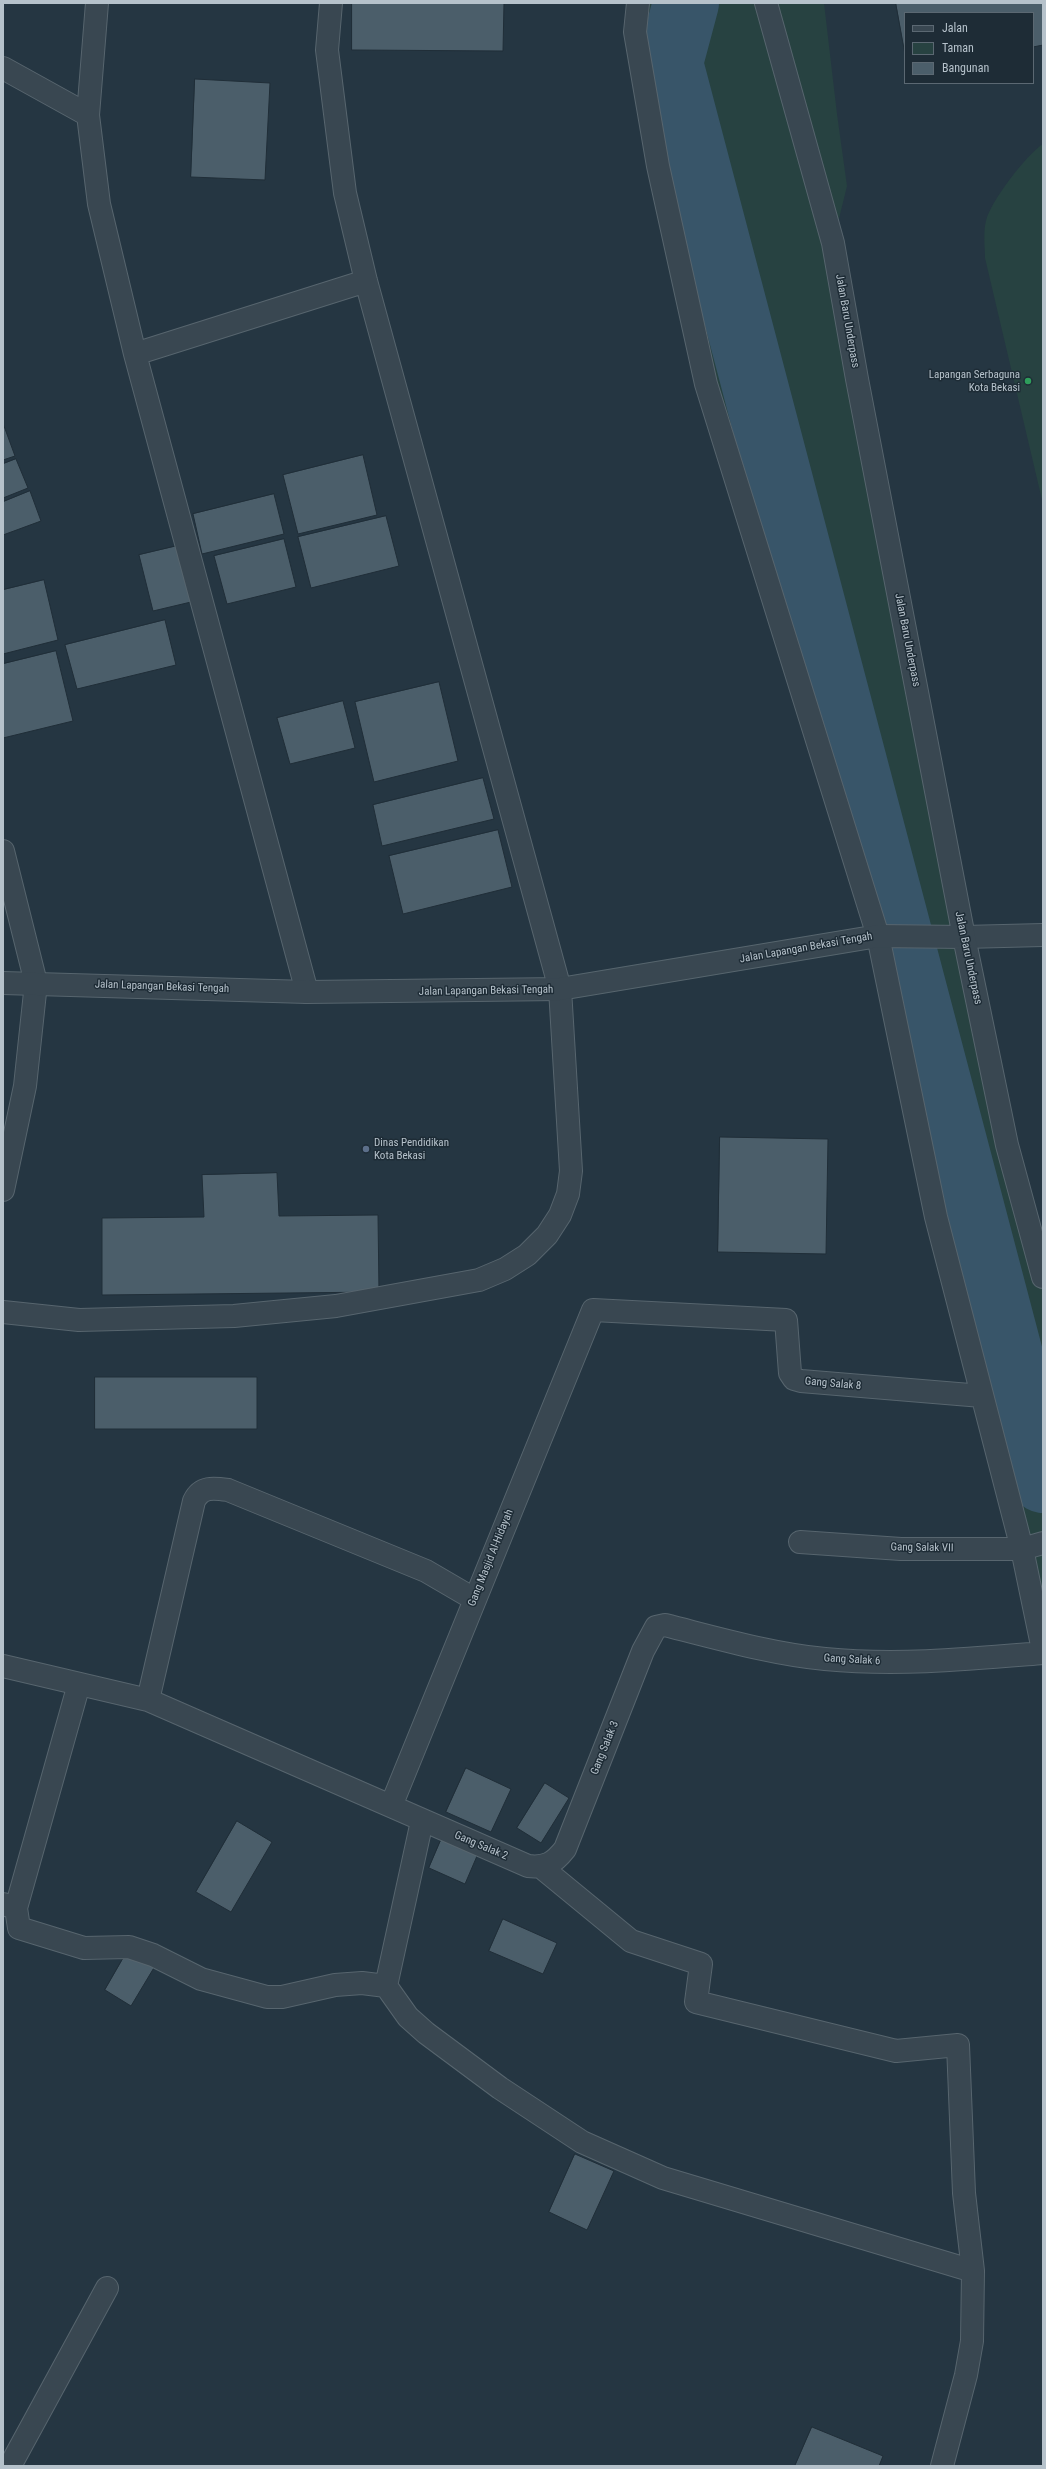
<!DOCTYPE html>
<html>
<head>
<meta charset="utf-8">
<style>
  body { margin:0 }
  #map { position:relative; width:1046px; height:2469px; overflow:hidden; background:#253642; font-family:"Roboto Condensed",sans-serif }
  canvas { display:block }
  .frame { position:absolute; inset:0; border:4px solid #b6c2cb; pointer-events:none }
  .legend { position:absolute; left:904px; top:12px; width:130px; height:72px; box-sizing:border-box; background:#1e2c36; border:1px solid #5b6872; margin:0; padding:5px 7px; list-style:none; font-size:12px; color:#b6c2cb }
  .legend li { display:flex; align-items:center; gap:8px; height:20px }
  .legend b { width:20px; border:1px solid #5b6872 }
</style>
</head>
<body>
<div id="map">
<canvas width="1046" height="2469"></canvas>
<div class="frame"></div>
<ul class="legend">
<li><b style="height:5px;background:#394751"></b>Jalan</li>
<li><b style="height:11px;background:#274241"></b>Taman</li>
<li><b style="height:11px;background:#4b5e6a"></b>Bangunan</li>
</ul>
</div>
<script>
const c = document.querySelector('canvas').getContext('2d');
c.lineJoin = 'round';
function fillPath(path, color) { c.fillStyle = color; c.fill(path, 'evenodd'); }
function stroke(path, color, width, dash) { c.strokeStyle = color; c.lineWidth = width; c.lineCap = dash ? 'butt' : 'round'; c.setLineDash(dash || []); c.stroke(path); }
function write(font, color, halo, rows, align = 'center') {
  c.font = font + ' "Roboto Condensed",sans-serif'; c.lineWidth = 3; c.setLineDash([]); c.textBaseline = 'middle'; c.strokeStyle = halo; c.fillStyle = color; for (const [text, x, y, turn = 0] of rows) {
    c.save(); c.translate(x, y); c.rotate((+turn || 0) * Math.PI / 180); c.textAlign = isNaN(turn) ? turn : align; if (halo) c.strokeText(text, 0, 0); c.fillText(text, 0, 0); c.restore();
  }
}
const green = new Path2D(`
  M638 3H824L837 114 847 186 833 243 1043 1277V1641L878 936 706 384Z
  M1043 144V504L985 258C985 247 983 232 986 221 990 202 1027 154 1043 144Z`);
const river = new Path2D(`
  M686 3 670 63 1043 1480`);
const building = new Path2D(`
  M352 3H504L503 51 352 50Z
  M896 3H1043V45L1033 47V13H905V54Z
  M195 79 270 83 265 180 191 177Z
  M4 426 15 456 3 460V426Z
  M363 455 377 515 298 534 283 475Z
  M16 459 28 488 3 498V464Z
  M30 491 41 521 3 535V502Z
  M274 494 284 534 202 554 193 514Z
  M386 516 399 566 311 588 298 537Z
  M284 539 296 587 227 604 214 556Z
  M177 546 191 602 153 611 139 555Z
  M44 580 58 640 3 654V590Z
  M165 620 176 665 77 689 65 645Z
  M56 651 73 721 3 738V664Z
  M439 682 458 761 374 782 355 702Z
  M343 701 355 748 290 764 277 718Z
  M483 778 494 819 382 846 373 805Z
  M498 830 512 887 403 914 389 856Z
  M720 1137 828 1139 826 1254 718 1252Z
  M277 1173 279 1216 378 1215 379 1292 102 1295V1218L204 1217 202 1175Z
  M95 1377H257V1429H95Z
  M466 1768 511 1789 491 1832 446 1812Z
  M545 1783 569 1798 541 1843 517 1828Z
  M237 1821 272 1842 231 1912 196 1892Z
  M444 1833 480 1849 465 1884 429 1868Z
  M503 1919 557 1943 543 1974 489 1951Z
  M128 1950 155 1966 131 2006 105 1990Z
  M575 2154 614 2171 587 2230 549 2212Z
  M812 2427 883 2456 879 2466H795Z`);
const minor = new Path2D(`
  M97 3 88 115 99 204 135 354 307 992
  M638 3 635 32 658 166 706 384 878 936 936 1217 1022 1549 1043 1650
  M3 68 88 115
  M135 354 366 281
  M3 851 36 983 25 1086 3 1190
  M964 937 1043 935
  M3 1312 79 1320 234 1316 336 1306 479 1280 505 1269 527 1255 547 1235 560 1215 568 1194 571 1171 560 989 366 281 345 193 327 50 331 3
  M800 1542 901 1549H1022L1043 1543
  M3 1666 148 1700 528 1866C546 1868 554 1863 565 1849L643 1651 656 1627 665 1625C717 1638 772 1654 825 1659 898 1666 970 1659 1043 1653
  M148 1700 194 1501C201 1486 214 1488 228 1490L426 1571 474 1599
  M391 1806 593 1310 786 1320 790 1373 794 1379 801 1381 982 1396
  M422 1821 386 1986 408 2017 426 2033 500 2088 582 2142 663 2178 973 2271
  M541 1867 631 1941 701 1964 696 2002 896 2051 958 2045 964 2193 973 2271 972 2341 966 2375 942 2466
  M3 1904 16 1908 19 1928 84 1948 129 1947 153 1955 201 1979 267 1997H282L335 1985 362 1983 386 1986
  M16 1908 79 1684
  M10 2466 107 2288`);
const tertiary = new Path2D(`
  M766 3 833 243 857 379 964 937 1007 1145 1043 1277
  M3 983 307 992 560 989 878 936 964 937`);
const markers = [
  [1028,381,4,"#2e9e5b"],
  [366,1149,4,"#5c6f8a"]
];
const streetNames = [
  ["Jalan Baru Underpass",847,321,80],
  ["Jalan Baru Underpass",907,640,79],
  ["Jalan Lapangan Bekasi Tengah",806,948,-10],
  ["Jalan Baru Underpass",968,958,78],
  ["Jalan Lapangan Bekasi Tengah",162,987,2],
  ["Jalan Lapangan Bekasi Tengah",486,991,-1],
  ["Gang Salak 8",833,1384,5],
  ["Gang Salak VII",922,1548,1],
  ["Gang Masjid Al-Hidayah",491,1558,-68],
  ["Gang Salak 6",852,1660,3],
  ["Gang Salak 3",605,1748,-68],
  ["Gang Salak 2",481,1846,23]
];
const poiNames = [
  ["Lapangan Serbaguna",1020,375],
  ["Kota Bekasi",1020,388],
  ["Dinas Pendidikan",374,1143,"left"],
  ["Kota Bekasi",374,1156,"left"]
];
fillPath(green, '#274241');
stroke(river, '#385569', 66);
fillPath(building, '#4b5e6a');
stroke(building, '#202e38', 1);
stroke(minor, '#57656e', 24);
stroke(tertiary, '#57656e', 24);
stroke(minor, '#394751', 22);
stroke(tertiary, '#394751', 22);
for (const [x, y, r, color] of markers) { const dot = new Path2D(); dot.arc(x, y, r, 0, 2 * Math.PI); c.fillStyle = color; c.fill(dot); stroke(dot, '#1e2c36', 1.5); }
write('11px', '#b6c2cb', '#1e2c36', streetNames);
write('11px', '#b6c2cb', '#1e2c36', poiNames, 'right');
</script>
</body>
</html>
